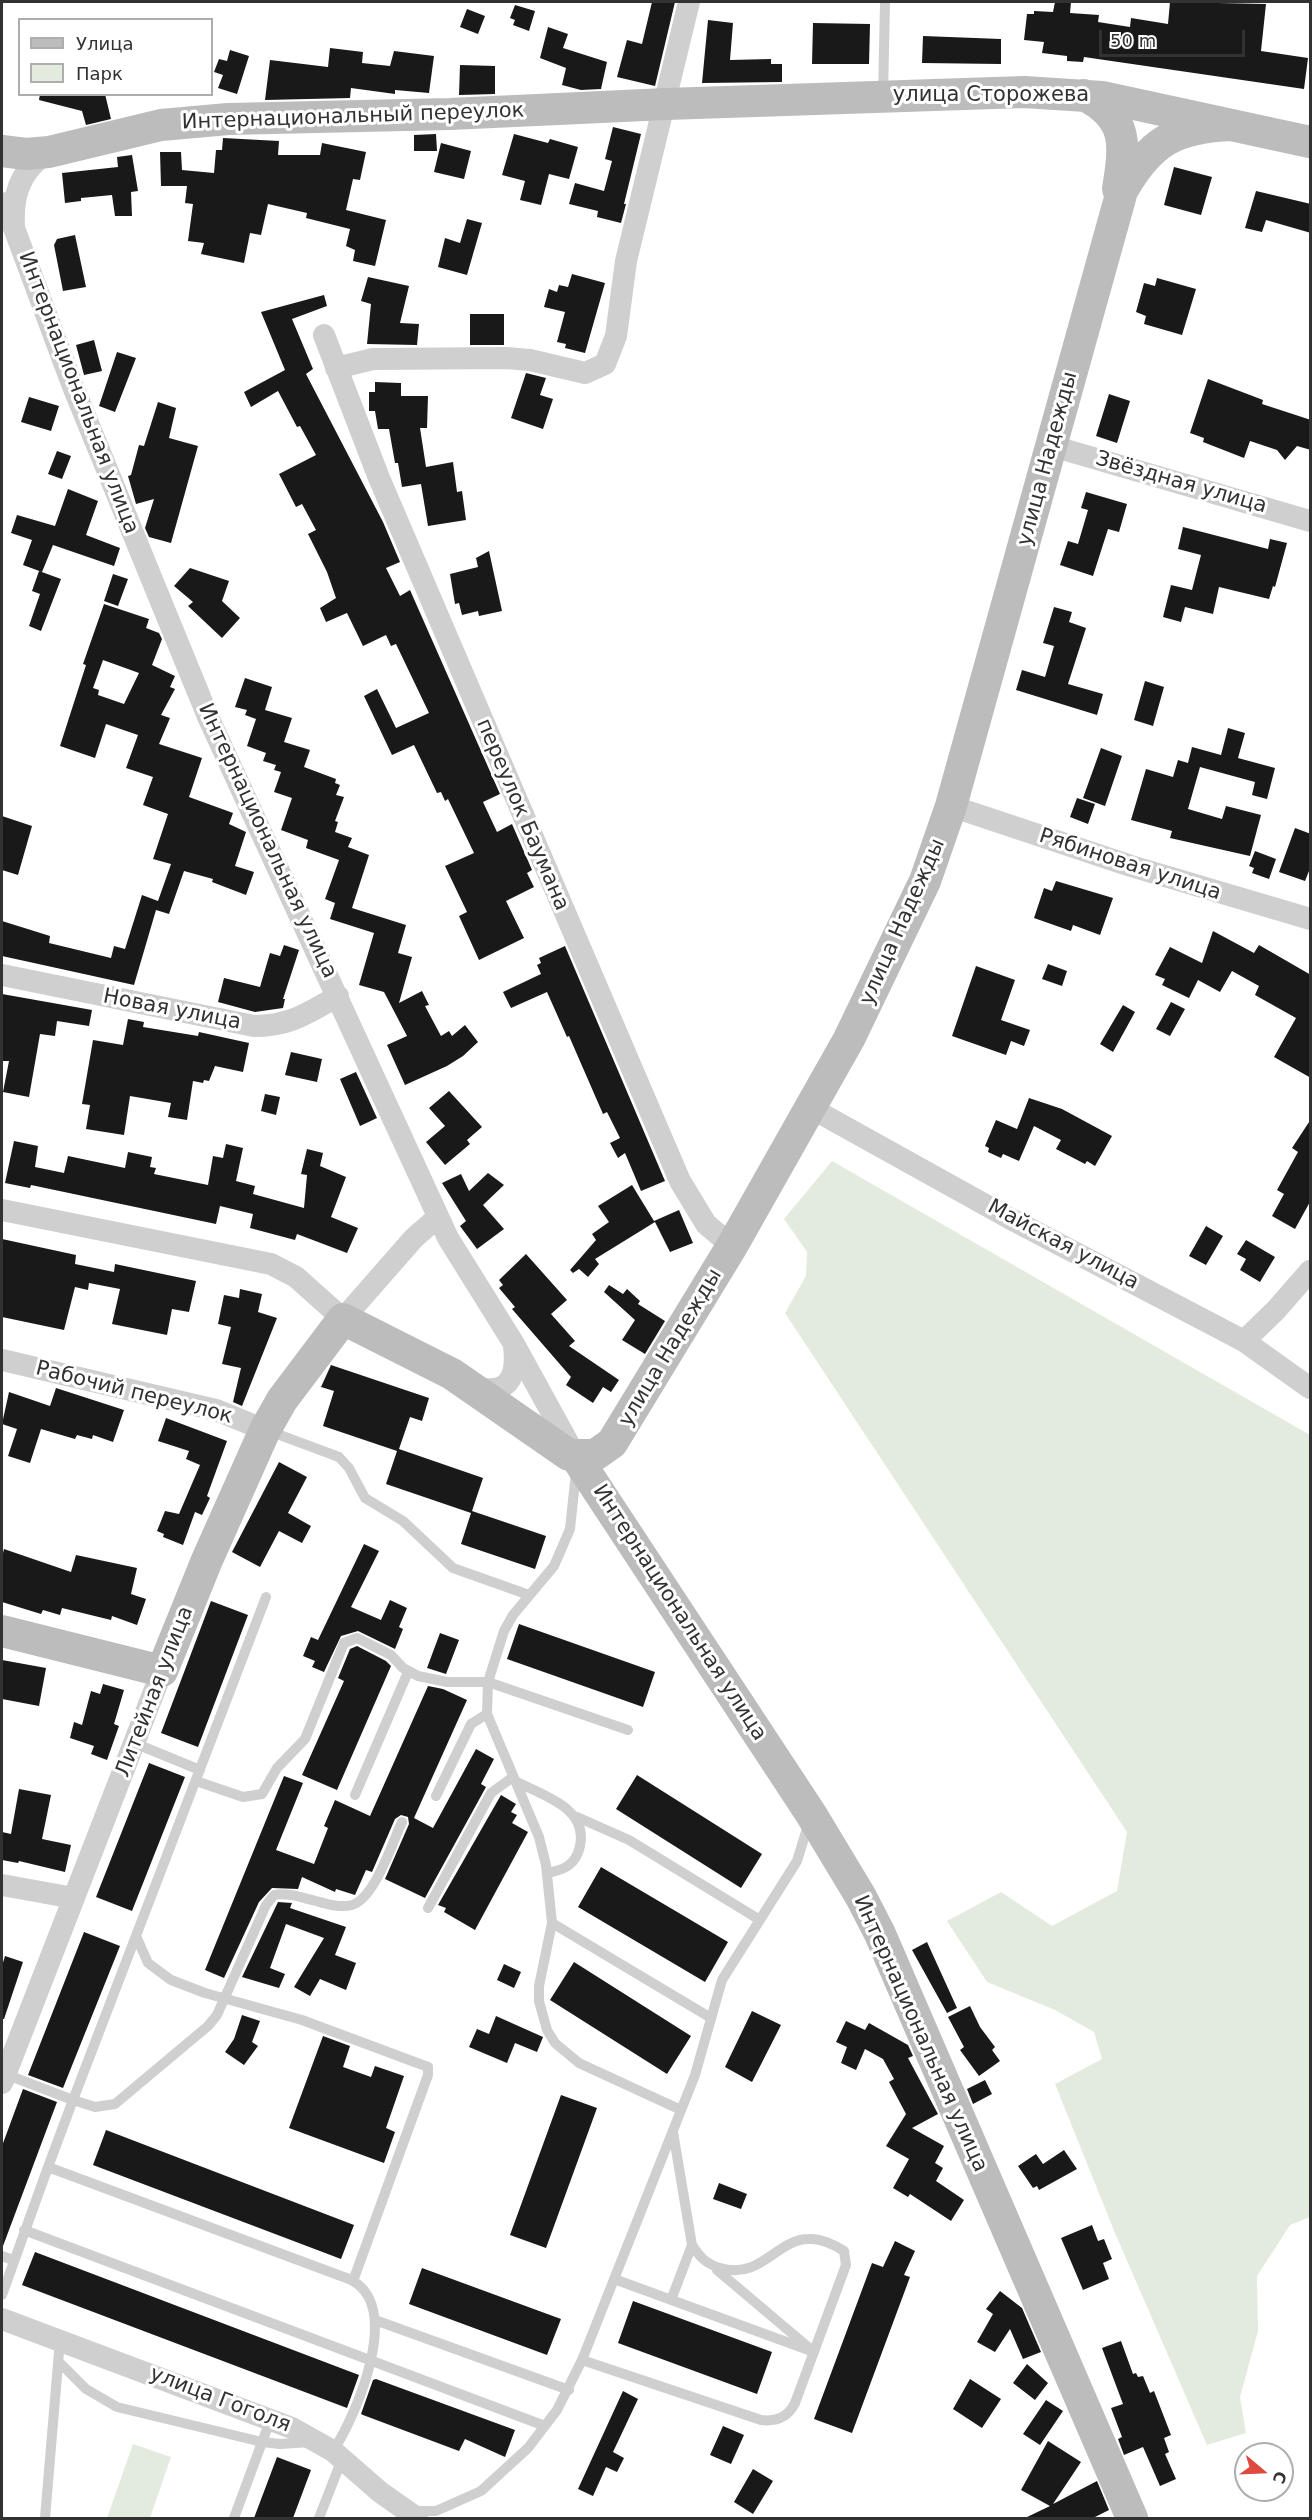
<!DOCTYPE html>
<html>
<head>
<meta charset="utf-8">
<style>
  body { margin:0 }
  #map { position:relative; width:1312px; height:2520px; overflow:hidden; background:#fff; font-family:"DejaVu Sans",sans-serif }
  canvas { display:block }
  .frame { position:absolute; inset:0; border:3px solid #323232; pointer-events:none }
  .legend { position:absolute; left:18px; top:18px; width:195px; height:78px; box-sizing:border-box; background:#fff; border:2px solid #adadad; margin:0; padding:8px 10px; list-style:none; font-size:18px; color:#323232 }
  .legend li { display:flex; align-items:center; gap:12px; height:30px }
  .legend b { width:30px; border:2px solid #adadad }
  .north { position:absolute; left:1234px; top:2442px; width:60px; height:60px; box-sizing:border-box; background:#fff; border:2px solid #adadad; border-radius:50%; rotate:109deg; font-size:16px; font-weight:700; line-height:24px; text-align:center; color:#323232 }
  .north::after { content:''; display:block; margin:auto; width:21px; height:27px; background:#de4a3f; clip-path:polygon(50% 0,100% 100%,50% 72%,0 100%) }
  .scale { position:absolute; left:1099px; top:30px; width:146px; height:27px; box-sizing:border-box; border:3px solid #323232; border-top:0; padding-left:8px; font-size:18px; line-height:21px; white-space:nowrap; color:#323232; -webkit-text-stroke:4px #fff; paint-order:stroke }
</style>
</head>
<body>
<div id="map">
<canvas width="1312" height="2520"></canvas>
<div class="frame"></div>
<ul class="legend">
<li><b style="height:8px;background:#bcbcbc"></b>Улица</li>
<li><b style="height:16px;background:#e3ebde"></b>Парк</li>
</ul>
<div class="north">С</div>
<div class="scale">50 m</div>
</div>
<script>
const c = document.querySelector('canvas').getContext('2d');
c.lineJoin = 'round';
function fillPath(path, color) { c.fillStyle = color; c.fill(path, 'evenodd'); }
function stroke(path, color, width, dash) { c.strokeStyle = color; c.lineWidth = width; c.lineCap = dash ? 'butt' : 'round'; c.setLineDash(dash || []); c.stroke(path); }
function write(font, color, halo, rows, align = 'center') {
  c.font = font + ' "DejaVu Sans",sans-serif'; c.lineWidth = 6; c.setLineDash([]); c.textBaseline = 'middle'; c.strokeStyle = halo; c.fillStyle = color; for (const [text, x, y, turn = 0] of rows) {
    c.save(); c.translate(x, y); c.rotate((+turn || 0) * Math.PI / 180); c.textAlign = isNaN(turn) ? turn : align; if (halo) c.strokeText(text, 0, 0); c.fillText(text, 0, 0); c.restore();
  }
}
const green = new Path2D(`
  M832 1161 1310 1435V2217L1290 2225 1257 2276 1258 2331 1240 2397 1246 2433 1207 2445 1115 2233 1055 2084 1102 2059 1094 2032 1055 2010 987 1982 947 1921 1001 1892 1052 1926 1117 1891 1127 1832 785 1313 806 1276 807 1252 784 1219Z
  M133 2444 171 2457 150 2518H107Z`);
const building = new Path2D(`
  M652 2H675L655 86 617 77 627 40 642 44Z
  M1055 2H1071L1070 13 1099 15 1098 22 1130 27 1131 18 1168 24 1170 2 1266 4 1261 51 1308 58 1304 89 1084 57 1083 62 1067 61V56L1042 53 1044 42 1024 40 1027 14H1034V11L1053 12Z
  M515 5 535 11 529 31 513 25 515 20 510 18Z
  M467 9 485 16 478 34 460 27Z
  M708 20 733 23 730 60 771 59V64H782V82L702 83Z
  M813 23 870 24 869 64H812Z
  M548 27 568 34 563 48 607 62 601 89 581 90 562 85 566 68 540 58Z
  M923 36 1001 39V64L922 63Z
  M330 48 363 52 362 63 390 66 394 51 434 56 429 93 395 90V94L351 88 350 98 265 100 270 60 328 67Z
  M230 50 249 56 237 94 218 88 223 75 214 72 219 59 227 61Z
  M460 65 495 66V94L459 95Z
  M40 94H105L111 119 86 125 82 111 39 100Z
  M613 127 641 134 624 204H626L621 223 597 217 598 211 569 204 575 183 604 191 612 161 605 159Z
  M436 134 437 151H414V135Z
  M514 134 548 143 550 139 578 147 569 179 549 174 541 205 520 200 525 181 502 175Z
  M223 138 279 141 278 155H320L322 143 366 152 360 180 353 179 346 210 386 220 375 266 353 261 355 250 346 246 350 229 306 218 307 213 268 204 261 235 250 233 244 263 201 254 204 243 188 241 193 204 185 203 187 186H161L160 152H181L182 170 214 173 216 150H222Z
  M441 143 471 151 464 179 434 172Z
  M132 155 138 191 131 192 132 216H115L112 195 81 198V201L65 203 62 173 118 167 117 157Z
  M1174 167 1212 177 1201 215 1164 205Z
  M1256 191 1311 204V233L1266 220 1262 232 1245 228Z
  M467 219 482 223 467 275 438 267 445 238 460 243Z
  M75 235 86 287 63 291 54 245 57 239Z
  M572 274 605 283 585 353 565 348 566 344 557 342 565 312 544 307 549 289 557 292 559 285 568 287Z
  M368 277 409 286 400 323 419 324 417 345 367 344 371 304 361 301Z
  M1157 278 1196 289 1182 335 1144 324 1146 316 1136 312 1144 283 1155 286Z
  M324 295 327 306 292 319 313 369 306 374 383 522 400 562 386 568 400 596 410 590 500 794 483 802 497 832 512 824 532 870 527 873 534 887 506 901 524 938 479 960 459 916 467 912 445 866 474 853 448 799 445 801 441 792 437 793 414 745 392 755 364 696 377 689 396 728 429 713 396 644 391 646 386 635 363 646 347 613 326 622 320 608 336 598 327 572 308 534 316 530 302 504 296 507 279 474 316 455 300 426 297 427 278 391 251 407 244 392 285 370 261 312Z
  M470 314H504V345H470Z
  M94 340 102 371 84 375 76 345Z
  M117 352 136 358 115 412 99 406Z
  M526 373 546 378 540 395 553 399 543 429 511 418Z
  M1208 379 1263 400 1262 404 1311 420V450L1297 446 1285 460 1277 450 1250 441 1244 458 1203 442 1204 438 1190 433Z
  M375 382 401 383V396H428L427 428H420L426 467 453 462 457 492 462 491 466 520 428 526 421 484 402 487 398 463H395L389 429H378L375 411H369V392H375Z
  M1109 394 1130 401 1117 443 1096 436Z
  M29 397 59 406 51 431 21 422Z
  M158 402 176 408 169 438 198 446 171 543 149 537 145 528 154 499 136 504 128 476 131 475 139 445 144 446Z
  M57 451 71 456 62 479 48 474Z
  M68 489 98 501 86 535 120 548 114 566 53 545 42 572 23 565 32 540 11 533 17 515 55 526Z
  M1086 492 1127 504 1119 532 1108 529 1093 576 1060 565 1068 541 1078 544 1088 510 1081 508Z
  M1183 527 1268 549 1270 539 1287 543 1275 587 1273 586 1269 599 1219 587 1213 614 1185 607 1181 622 1163 617 1171 585 1192 590 1201 555 1178 549Z
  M489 551 502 611 479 616 478 611 462 615 459 603 455 604 450 574 478 567 476 558Z
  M190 568 229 581 222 601 240 618 222 638 188 606 193 602 174 586Z
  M39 571 61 579 41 631 29 626 40 594 32 591Z
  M113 574 128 579 118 606 104 601Z
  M104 604 149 619 146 628 159 633 162 639 152 665 175 676 170 687 175 689 161 715 170 718 159 744 202 758 189 797 233 813 229 824 246 832 235 866 254 872 246 895 212 882 213 879 184 871 169 914 156 910 134 985 2 956V921L50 936 49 943 111 958 114 946 125 949 142 895 158 901 170 867 171 864 153 859 168 814 143 805 153 777 126 768 138 735 106 724 95 758 60 746 86 665 83 664ZM103 660 139 673 124 704 98 695 99 690 93 688Z
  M1054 607 1072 612 1069 622 1086 628 1068 684 1103 694 1097 715 1016 690 1022 670 1045 677 1054 646 1043 643Z
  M245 678 272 687 265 710 292 718 284 742 310 750 304 767 336 779 335 783 340 785 336 795 344 797 335 821 338 822 335 832 352 838 348 847 369 855 352 908 406 925 398 953 412 957 399 1003 422 991 429 1005 425 1006 441 1036 449 1031 452 1036 465 1025 478 1042 463 1056 447 1066 405 1085 387 1045 407 1036 384 992 359 985 374 933 330 919 335 903 325 899 339 860 306 848 308 840 281 830 292 798 274 792 281 772 274 770 276 765 263 761 266 753 247 746 256 719 245 715 247 710 235 707Z
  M1145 681 1164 687 1153 726 1134 720Z
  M1228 728 1245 733 1238 758 1275 768 1267 799 1252 795 1255 782 1200 767 1188 809 1222 819 1226 806 1261 815 1250 856 1170 838 1172 831 1131 820 1146 769 1173 777 1178 760 1188 763 1192 747 1221 755Z
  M1101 748 1122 756 1105 806 1083 798Z
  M1077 798 1095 804 1088 824 1070 817Z
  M2 816 32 826 18 875 2 870Z
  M1295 828 1311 834V866L1305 881 1279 872Z
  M1255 851 1276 859 1269 879 1252 873 1254 868 1249 866Z
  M1056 881 1113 898 1100 935 1073 925 1071 931 1034 918 1044 888 1052 891Z
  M1213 931 1254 953 1259 945 1311 975V1078L1274 1057 1296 1018 1255 995 1259 986 1232 971 1220 992 1198 980 1189 998 1162 985 1165 979 1155 975 1170 947 1202 963Z
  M284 945 299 950 283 999H285L283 1008 255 1012 218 1002 224 978 260 987 270 953 280 956Z
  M565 946 665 1181 641 1191 625 1153 618 1158 610 1143 620 1138 607 1112 603 1114 569 1036 567 1037 547 992 511 1008 503 992 541 974 537 965 541 963 539 958Z
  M1048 964 1067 971 1062 986 1042 979Z
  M976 966 1015 980 1001 1020 1030 1030 1024 1046 1011 1041 1006 1055 952 1036Z
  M2 994 92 1010 89 1026 57 1021 55 1036 40 1034 29 1097 3 1092 9 1061H2Z
  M1171 1002 1185 1009 1170 1036 1156 1029Z
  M1123 1005 1135 1012 1113 1052 1100 1044Z
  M128 1019 144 1022 143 1027 198 1036 199 1032 249 1043 243 1072 215 1066 209 1081 204 1080 203 1083 193 1081 187 1120 168 1117 171 1103 130 1096 124 1135 86 1129 90 1105 82 1104 93 1040 123 1045Z
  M291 1052 322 1059 317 1082 285 1075Z
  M356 1072 377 1118 360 1126 340 1079Z
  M449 1091 482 1127 467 1140 470 1144 445 1165 426 1142 445 1126 429 1108Z
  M265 1094 280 1097 276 1115 261 1111Z
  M1029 1098 1062 1109 1112 1136 1095 1166 1087 1161 1085 1164 1056 1149 1061 1140 1034 1126 1019 1161 1003 1154 1001 1158 988 1152 989 1148 985 1146 996 1120 1017 1129Z
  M1311 1119V1200L1295 1229 1272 1216 1284 1194 1277 1190 1298 1152 1292 1148Z
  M14 1141 38 1146 35 1167 64 1173 68 1156 125 1168 128 1152 152 1157 150 1167 156 1168 154 1174 208 1185 213 1156 223 1158 226 1144 243 1148 236 1181 255 1186 253 1194 304 1208 307 1175 301 1174 307 1149 323 1153 320 1166 346 1177 331 1217 358 1228 347 1253 297 1234 295 1240 250 1228 253 1214 220 1206 216 1224 31 1185 30 1188 5 1183Z
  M488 1173 504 1185 483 1205 504 1229 477 1249 460 1226 466 1221 442 1183 461 1174 469 1191Z
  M632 1185 654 1221 679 1210 693 1243 670 1252 655 1222 595 1259 599 1264 588 1277 579 1269 573 1273 570 1270 596 1240 592 1234 609 1222 598 1206Z
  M1206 1226 1223 1236 1206 1265 1189 1256Z
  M2 1239 76 1255 75 1264 114 1272 115 1264 196 1281 189 1312 172 1309 167 1335 112 1324 120 1289 89 1283 88 1290 75 1287 64 1330 2 1317Z
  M1246 1240 1275 1257 1260 1282 1240 1270 1246 1259 1237 1254Z
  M526 1254 567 1300 551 1314 575 1341 569 1346 619 1380 611 1392 603 1387 593 1403 566 1385 571 1377 512 1309 515 1307 499 1288 503 1285 499 1280Z
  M609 1285 623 1294 627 1289 640 1301 638 1304 665 1321 645 1354 622 1340 635 1320 604 1292Z
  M240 1289 262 1294 258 1312 277 1318 242 1406 233 1402 241 1368 222 1364 231 1327 218 1324 224 1295 239 1298Z
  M331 1365 429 1398 422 1421 410 1417 399 1449 483 1478 472 1511 546 1536 535 1569 461 1544 471 1513 386 1484 397 1451 323 1426 334 1391 321 1387Z
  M56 1388 124 1410 113 1442 93 1435 92 1439 77 1435 75 1439 41 1429 30 1463 8 1456 17 1429 2 1424 9 1392 50 1406Z
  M166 1418 227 1441 207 1496 210 1498 202 1515 195 1512 183 1545 163 1537 164 1534 157 1531 165 1511 179 1514 200 1465 186 1459 189 1451 158 1441Z
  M279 1462 307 1477 288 1513 311 1526 302 1543 279 1531 260 1567 232 1552Z
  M364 1544 379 1551 351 1607 381 1620 390 1600 407 1608 399 1627 403 1629 395 1649 358 1631 341 1636 324 1672 312 1667 315 1661 303 1656 311 1637 318 1640Z
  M4 1549 71 1572 76 1555 137 1568 131 1594 146 1599 137 1625 112 1616 111 1620 62 1608 60 1615 43 1610 41 1614 2 1602V1557Z
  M211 1601 248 1615 198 1747 161 1733Z
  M519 1624 655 1672 643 1707 507 1659Z
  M440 1633 459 1640 446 1674 427 1668Z
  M357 1646 386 1661 391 1666 337 1790 302 1775 344 1681 338 1678 350 1649Z
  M2 1660 46 1668 39 1706 2 1699Z
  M103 1684 124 1690 114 1724 119 1726 107 1760 91 1754 94 1746 70 1738 74 1722 82 1725 91 1691 100 1694Z
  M428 1686 443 1689 467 1700 414 1818 433 1828 476 1749 494 1759 481 1784 486 1787 425 1898 385 1879 409 1824 408 1817 401 1815 395 1819 372 1872 366 1870 355 1895 336 1889 335 1892 302 1877 298 1889 272 1888 259 1902 224 1978 205 1970 284 1776 303 1783 276 1850 314 1864 328 1828 324 1826 335 1800 370 1816Z
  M149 1763 185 1777 132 1911 96 1897Z
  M637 1775 762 1854 741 1888 616 1809Z
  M19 1789 51 1795 42 1839 71 1845 65 1872 19 1861 18 1863 2 1860V1832L11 1834Z
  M501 1795 516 1804 511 1812 517 1815 512 1823 528 1832 475 1930 444 1912 446 1908 438 1905Z
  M601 1867 728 1942 705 1982 578 1907Z
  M278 1902 292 1903 290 1908 346 1927 335 1955 356 1963 346 1990 320 1979 310 1996 294 1987 324 1938 286 1924 270 1968 285 1974 279 1988 242 1977Z
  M84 1932 120 1946 63 2088 28 2075Z
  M927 1942 957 2008 947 2013 912 1950Z
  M5 1956 23 1962 4 2019H2V1966Z
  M574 1962 691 2036 667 2074 550 2000Z
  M504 1964 521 1972 514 1988 497 1980Z
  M970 2006 980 2027 995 2047 992 2050 1000 2061 979 2076 960 2050 964 2047 948 2017Z
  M752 2011 781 2025 752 2082 725 2067Z
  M242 2015 260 2021 252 2042 258 2046 244 2065 225 2052 234 2039Z
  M496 2016 543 2037 537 2052 515 2043 507 2063 469 2047 477 2029 489 2034Z
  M846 2021 865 2030 869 2023 908 2045 913 2056 908 2058 938 2114 912 2128 944 2146 935 2163 943 2168 936 2181 964 2200 951 2221 910 2194 908 2197 893 2188 909 2159 886 2146 906 2114 889 2082 894 2079 883 2059 865 2049 856 2070 841 2063 847 2047 836 2042Z
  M323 2036 350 2046 343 2067 371 2077 375 2066 404 2076 386 2128 395 2132 384 2163 289 2128Z
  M985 2080 992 2094 973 2104 967 2089Z
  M23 2089 57 2102 3 2246 2 2146Z
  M561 2095 597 2108 546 2248 510 2235Z
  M106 2130 354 2225 341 2259 93 2165Z
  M1064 2150 1077 2169 1039 2190 1037 2186 1033 2188 1018 2166 1036 2154 1043 2164Z
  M719 2183 747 2194 741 2209 713 2199Z
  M1092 2225 1098 2241 1104 2239 1112 2259 1103 2263 1109 2279 1083 2290 1061 2238Z
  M895 2241 915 2251 904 2275 910 2277 852 2433 814 2419 872 2263 883 2267Z
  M35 2252 359 2375 347 2408 22 2285Z
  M422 2268 561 2319 547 2355 409 2304Z
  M1000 2291 1022 2308 1041 2352 1023 2359 1010 2329 995 2352 977 2342 993 2314 986 2309Z
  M633 2301 772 2352 757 2394 618 2343Z
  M1121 2341 1133 2374 1136 2373 1138 2377 1143 2376 1150 2393 1154 2391 1171 2435 1164 2438 1169 2452 1165 2454 1176 2479 1160 2486 1143 2447 1124 2455 1118 2439 1122 2437 1111 2408 1123 2404 1102 2348Z
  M1027 2364 1048 2383 1035 2400 1013 2383Z
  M376 2379 515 2430 505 2457 465 2439 459 2451 363 2415 361 2414 373 2380Z
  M970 2379 1001 2399 982 2428 953 2409Z
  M623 2391 638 2399 613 2452 624 2458 617 2472 606 2467 593 2496 578 2489Z
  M1046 2400 1063 2411 1040 2445 1023 2434Z
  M723 2426 744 2435 731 2464 710 2455Z
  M1048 2441 1081 2462 1053 2504 1097 2481 1109 2510 1093 2518H1025L1050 2506 1021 2490Z
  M277 2457 311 2470 293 2518H254Z
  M753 2469 773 2481 753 2514 734 2502Z`);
const lane = new Path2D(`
  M883 96 885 2
  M269 1431 339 1457 349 1468 365 1498 403 1521 453 1568 529 1595
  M576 1472 570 1529 554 1566 513 1615 504 1631 488 1682 487 1714 539 1837 546 1865 552 1923 539 1986V2001L547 2030 555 2043 579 2063 681 2110
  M266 1597 73 2100 95 2107 115 2104 208 2026 217 2015 266 1905 274 1895C287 1892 303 1898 316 1901 327 1904 340 1908 352 1905 375 1898 392 1843 402 1822
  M134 1743 200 1770
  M196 1781 243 1797 262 1794 277 1768 305 1739 344 1643 357 1638 391 1655 403 1668 418 1676 447 1682H488L628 1730
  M515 1781C543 1796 588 1807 580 1846 576 1865 564 1870 547 1873
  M355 1795 408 1672
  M436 1796 471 1724 487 1714
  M577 1817 629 1840 760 1920
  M428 1908 491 1793 513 1777
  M552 1923 711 2018
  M136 1936 148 1963 171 1980 205 1993 302 2020 428 2067V2075L353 2281
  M5 2074 73 2100 48 2167 349 2279C405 2304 356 2416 333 2451
  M24 2230 545 2426
  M2 2256 13 2260
  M614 2279 814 2352 717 2270
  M2 2295 48 2167
  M671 2300 692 2245
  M375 2320 569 2390
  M582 2360 761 2420C777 2422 788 2417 795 2403L846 2265 844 2251C835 2245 820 2238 809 2239 776 2239 762 2280 720 2268 706 2264 699 2256 692 2245L673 2132
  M59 2362 86 2389 117 2407 262 2442 280 2444 311 2442
  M413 2511H436L481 2491 528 2448 557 2410 582 2360 695 2075 722 1980 797 1861 809 1822
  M45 2518 60 2340
  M234 2518 271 2418
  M319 2518 342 2459`);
const street = new Path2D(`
  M2 203 14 228 72 384 209 719 448 1238 514 1344 576 1457
  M14 226C12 195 21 168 49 152
  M324 335 379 478 680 1181 706 1224 732 1246
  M336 368 373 359 506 358 530 360 585 373 605 364 616 336 626 261 689 2
  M1052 446 1310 521
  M951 806 1131 866 1310 919
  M2 975 254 1026C290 1026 308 1013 338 996
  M811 1108 1009 1218 1244 1341 1310 1388
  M2 1210 271 1264 296 1277 343 1319 414 1238 438 1217
  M1244 1341 1276 1310 1310 1271
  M2 1360 216 1410 265 1430
  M472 1386C507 1397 518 1379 514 1346
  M2 1885 74 1898
  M2 2083 162 1671
  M2 2319 292 2428 333 2451 380 2492 417 2518`);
const secondary = new Path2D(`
  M1084 95C1129 118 1125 145 1118 189
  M2 151 26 154 49 152 161 125 228 119 450 114 666 104 1024 92 1102 97 1310 142
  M576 1457 811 1814 861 1897 880 1934 1132 2518
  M2 1631 162 1671 207 1560 265 1430 282 1400 343 1319 452 1374 569 1455H595L612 1443 732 1246 849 1039 925 881 951 806 1122 191C1150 141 1176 127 1232 125`);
const streetNames = [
  ["улица Сторожева",991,96],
  ["Интернациональный переулок",353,117,-2],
  ["Интернациональная улица",78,393,69],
  ["улица Надежды",1048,459,-75],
  ["Звёздная улица",1181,483,16],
  ["переулок Баумана",522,815,67],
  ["Интернациональная улица",267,841,65],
  ["Рябиновая улица",1130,865,18],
  ["улица Надежды",903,922,-66],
  ["Новая улица",172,1010,11],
  ["Майская улица",1063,1245,28],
  ["улица Надежды",671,1348,-59],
  ["Рабочий переулок",134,1393,14],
  ["Интернациональная улица",679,1613,57],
  ["Литейная улица",155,1692,-69],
  ["Интернациональная улица",920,2034,66],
  ["улица Гоголя",220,2400,21]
];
fillPath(green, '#e3ebde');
fillPath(building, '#191919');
stroke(lane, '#cfcfcf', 10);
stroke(street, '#cfcfcf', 22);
stroke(secondary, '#bcbcbc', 32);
write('21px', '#323232', '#fff', streetNames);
</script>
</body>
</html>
